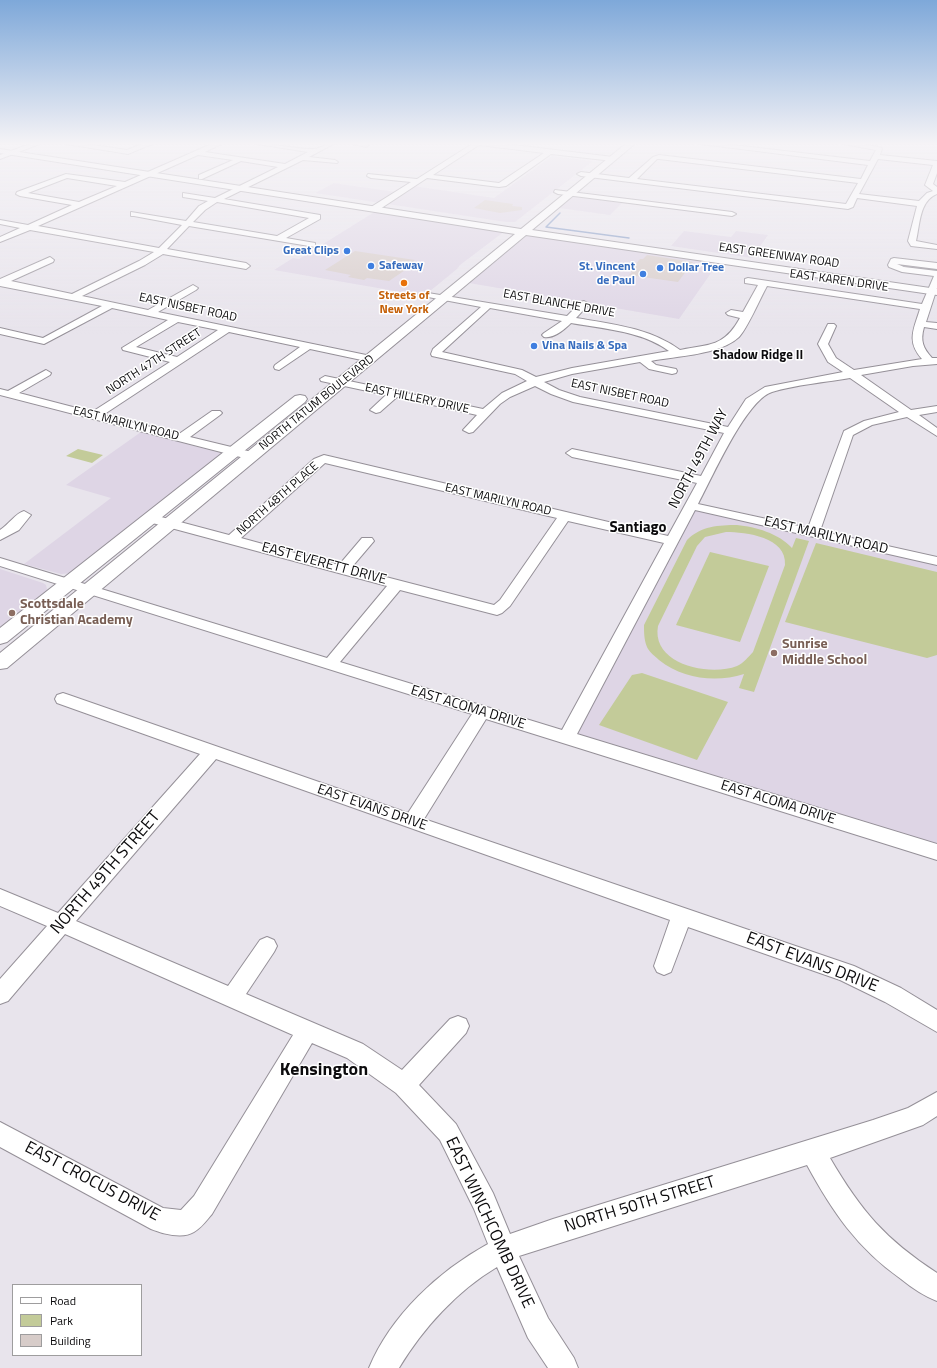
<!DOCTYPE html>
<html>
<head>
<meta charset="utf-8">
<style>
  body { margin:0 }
  #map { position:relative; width:937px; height:1368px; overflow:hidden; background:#e8e4ec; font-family:"Titillium Web",sans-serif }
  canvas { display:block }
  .legend { position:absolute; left:12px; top:1284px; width:130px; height:72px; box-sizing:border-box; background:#fff; border:1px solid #9e9d9e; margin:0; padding:5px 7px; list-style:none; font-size:12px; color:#0c0b0d }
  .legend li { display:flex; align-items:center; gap:8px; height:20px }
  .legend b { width:20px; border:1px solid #9e9d9e }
</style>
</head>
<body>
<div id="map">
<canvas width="937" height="1368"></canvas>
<ul class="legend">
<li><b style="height:5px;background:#fff"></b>Road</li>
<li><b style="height:11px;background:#c3cb99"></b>Park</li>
<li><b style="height:11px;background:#d7ccc9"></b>Building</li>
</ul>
</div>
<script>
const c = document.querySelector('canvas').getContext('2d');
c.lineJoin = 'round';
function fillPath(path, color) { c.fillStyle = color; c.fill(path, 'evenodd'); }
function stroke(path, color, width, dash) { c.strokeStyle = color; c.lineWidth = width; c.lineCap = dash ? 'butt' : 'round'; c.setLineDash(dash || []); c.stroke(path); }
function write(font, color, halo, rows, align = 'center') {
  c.font = font + ' "Titillium Web",sans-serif'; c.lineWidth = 3; c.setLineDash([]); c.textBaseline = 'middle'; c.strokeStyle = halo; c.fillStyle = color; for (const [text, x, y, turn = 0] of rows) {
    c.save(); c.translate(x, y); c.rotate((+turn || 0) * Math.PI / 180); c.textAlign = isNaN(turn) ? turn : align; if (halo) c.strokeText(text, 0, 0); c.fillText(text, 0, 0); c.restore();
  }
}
const built = new Path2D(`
  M552 156 593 161 515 222H506L315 193 334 183 402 193 414 186 494 198Z
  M573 196 622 203 610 215 559 208Z
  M376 211 505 231 460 265 457 269 424 296 274 270 293 258 299 259Z
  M684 231 731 237 736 231 768 235 752 258 671 246Z
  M528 235 718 263 679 319 469 283Z
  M141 432 221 453 223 455 74 573 61 574 24 564 111 498 66 485Z
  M692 506 937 561V852L566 738Z
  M0 569 43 583 46 585 48 594 0 632Z`);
const green = new Path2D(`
  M78 449 103 455 92 463 66 456Z
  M737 525C756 527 778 533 792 548L796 538 809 541 754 692 739 688 744 674C716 683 683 679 659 660 655 656 649 652 647 647 644 640 644 632 644 625L687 540C701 526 719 525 737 525ZM726 532C746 532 787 537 785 565L753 652C748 657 744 663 737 666 709 677 651 664 658 626L697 546 705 537Z
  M816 543 937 572V655L927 658 785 622Z
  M710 552 769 566 740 642 676 625Z
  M642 673 728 702 697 760 599 725 632 675Z`);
const stream = new Path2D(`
  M560 213 546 227 629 238`);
const building = new Path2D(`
  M485 200 513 204 512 206 522 207V210L500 213 474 208Z
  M355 251 415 260 414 261 417 262 389 281 367 278 364 280 348 277 351 275 325 270Z
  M647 255 693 262 678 282 629 275 632 272 630 271 640 259H643Z`);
const minor = new Path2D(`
  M35 142H45L0 159V155Z
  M54 142H73L127 150 147 142H157L128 154Z
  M216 142H225L205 152 285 164 308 152 244 142C267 142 291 149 313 149 321 149 327 142 337 142L309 157 335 160 338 162 337 163 303 160 224 199 320 215V219L286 238 315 243V247L189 226 167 249 246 263 250 266 246 269 163 254 145 265 82 296 148 310 193 285 198 288 196 290 158 312 371 356 375 357 376 359 375 361 371 362 310 349 279 370 275 369 274 367 275 365 300 347 229 332 103 415 179 434 212 411H220L222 413 220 415 190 437 256 453 258 456 252 460 0 395V389L8 391 46 370 51 373 50 375 19 393 92 412 170 362 123 350 122 348 168 320 112 308 44 344 0 334V328L43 338 102 306 0 286V279L50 257 54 260 53 262 11 281 72 294 139 261 154 252 30 230 0 242V237L20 228 0 224V220L28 225 72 205 20 196 16 194 17 192 66 174 125 182ZM198 155 233 160 199 175V179H202L241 161 278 167 215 198 183 193V197L208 201 199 206 186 221 131 212V216H134L182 225 159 248 38 226ZM67 178 117 186 79 202 28 193ZM217 202 309 218 277 236 193 222 205 210ZM178 322 218 330 177 357 136 347Z
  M345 142H361L369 145 366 147Z
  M468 142H490L613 157 616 159 613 161 551 154 506 186 499 187 427 178 377 211H371V207L411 182 371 178 367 176 368 174 417 179 472 144ZM479 145 544 153 499 183 433 175Z
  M685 142H708L870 161 876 150 833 142H855L882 148 880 155 937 161V173L933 184 937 187V194C919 201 920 225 916 241L937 245V249L911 246 908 241 917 206 857 198 853 207 848 209 581 176 577 174 581 172 629 178 653 157 659 155 861 179 868 165ZM657 159H659L858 183 846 204 637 179ZM878 159 933 165 925 185 933 191 927 193 919 201 859 194Z
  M555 190 732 212 736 214 732 216 558 194 554 192Z
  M894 258 937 263V269L897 264 904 267 937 271V288L926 322 937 323V329L924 327C920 341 923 348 932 358H937V364L913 366 861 375 911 410 937 406V412L919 415 937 428V436L907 417 872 425 853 435 820 531 937 557V565L695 510 577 734 937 844V860L486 719 424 819 854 966 901 988 937 1010V1032L885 1002 840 980 688 927 671 972 664 975 657 972 654 966 670 920 216 759 76 921 228 986 260 940 267 937 274 940 277 946 274 952 246 994 363 1044 402 1070 450 1019 458 1016 466 1019 469 1026 466 1033 419 1085 456 1124 493 1193 510 1234 553 1219 873 1120 908 1108 937 1092V1116L923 1125 830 1158C861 1211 885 1239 937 1273V1301C924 1296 912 1288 901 1279 857 1248 832 1211 807 1165L519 1256 548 1318 574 1358 578 1368H548L528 1338 497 1267C457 1291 423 1328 399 1368H369C391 1315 439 1271 488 1244L474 1209 440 1140 396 1093 347 1058 312 1043 212 1214C207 1220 201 1228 194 1232 183 1239 163 1234 151 1229L0 1147V1122L163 1208 181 1210 194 1196 293 1035 65 934 8 1001 0 1004V979L47 926 0 906V889L58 913 200 754 57 703 55 699 57 695 63 693 69 695 408 813 472 714 0 566V558L327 658 387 586 145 521 143 518 145 515 150 514 229 535 314 459 324 455 668 536 697 483 572 457 566 453 572 449 701 476 724 433 573 402 551 394 535 386 510 397 500 404 473 432 469 433 463 430 477 415 397 397 380 412 376 413 370 410 386 395 321 381 320 379 325 376 483 409 502 393 527 381 515 374 432 356 431 354 433 349 481 307 428 297V293L567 316 581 302 584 301 589 304 576 318C612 324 650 328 680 350 710 344 724 347 740 318L728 315 726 313 731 310 743 312 758 285 745 283V279L748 278 922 304 934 276 902 272 889 267 888 265 891 259ZM767 286 920 309C914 329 906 341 922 359L854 370 836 358 828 344 836 326 834 324H828L818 344 828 362 843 372 765 387 746 399 728 427 580 397 559 390 544 382 572 374 640 362 649 369 672 374 676 373 677 371 676 369 656 365 651 361C676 356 720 355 739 337 747 329 760 299 767 286ZM490 308 562 321 544 333 542 335 544 337C553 339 565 329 571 323 604 329 642 331 669 351L572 368 536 377 522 370 442 352ZM850 378 899 412 864 421 844 431 808 528 698 504C712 478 746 400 772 392 794 385 827 382 850 378ZM325 463 557 518 500 600 494 605 351 568 374 541 372 538H362L339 565 241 538ZM568 521 664 543 562 730 340 662 400 590 497 615 502 613 510 606Z
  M24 511 31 515 19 530 0 540V530C8 525 16 513 24 511Z`);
const major = new Path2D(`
  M628 142H637L532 230 937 289V295L526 235 7 668 0 669V653L515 234 0 153V149L521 229Z
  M300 395 305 396 307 399 305 402 7 642 0 644V628L295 396Z`);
const markers = [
  [347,251,4,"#3f7fe0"],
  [371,266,4,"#3f7fe0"],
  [660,268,4,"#3f7fe0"],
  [643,274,4,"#3f7fe0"],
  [404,283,4,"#e8710a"],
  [534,346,4,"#3f7fe0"],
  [12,613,4,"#8d6e63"],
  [774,653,4,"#8d6e63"]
];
const farShopnames = [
  ["Great Clips",339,251,"right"],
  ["Safeway",379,266],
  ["St. Vincent",635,267,"right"],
  ["de Paul",635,281,"right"],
  ["Dollar Tree",668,268],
  ["Vina Nails & Spa",542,346]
];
const farStreetnames = [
  ["EAST GREENWAY ROAD",779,256,8],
  ["EAST KAREN DRIVE",839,281,8],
  ["EAST BLANCHE DRIVE",559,304,10],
  ["EAST NISBET ROAD",188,308,12],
  ["NORTH 47TH STREET",154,362,-33],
  ["EAST NISBET ROAD",620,394,12],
  ["EAST HILLERY DRIVE",417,399,12],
  ["NORTH TATUM BOULEVARD",317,403,-39],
  ["EAST MARILYN ROAD",126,424,14],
  ["NORTH 48TH PLACE",278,499,-41],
  ["EAST MARILYN ROAD",498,500,13]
];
const farFoodnames = [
  ["Streets of",404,296],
  ["New York",404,310]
];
const farNeighbourhoodnames = [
  ["Shadow Ridge II",758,356]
];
const streetNames = [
  ["NORTH 49TH WAY",699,459,-62],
  ["EAST MARILYN ROAD",826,536,13],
  ["EAST EVERETT DRIVE",324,564,15],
  ["EAST ACOMA DRIVE",468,708,17],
  ["EAST ACOMA DRIVE",778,803,17],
  ["EAST EVANS DRIVE",372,808,19]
];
const educationNames = [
  ["Scottsdale",20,605],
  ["Christian Academy",20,621],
  ["Sunrise",782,645],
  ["Middle School",782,661]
];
const neighbourhoodNames = [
  ["Santiago",638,528]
];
const nearStreetnames = [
  ["NORTH 49TH STREET",106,873,-49],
  ["EAST EVANS DRIVE",812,963,21],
  ["EAST CROCUS DRIVE",92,1182,28],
  ["NORTH 50TH STREET",640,1205,-17],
  ["EAST WINCHCOMB DRIVE",489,1223,65]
];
const nearNeighbourhoodnames = [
  ["Kensington",324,1071]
];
fillPath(built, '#ded5e5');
fillPath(green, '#c3cb99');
stroke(stream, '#7f96c2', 1.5);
fillPath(building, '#d7ccc9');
stroke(minor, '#959098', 2);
stroke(major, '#959098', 2);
fillPath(minor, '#fff');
fillPath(major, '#fff');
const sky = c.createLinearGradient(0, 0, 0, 334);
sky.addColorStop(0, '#7ea8d9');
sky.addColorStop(0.43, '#f5f3f6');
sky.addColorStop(1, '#f5f3f600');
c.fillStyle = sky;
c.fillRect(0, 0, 937, 334);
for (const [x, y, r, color] of markers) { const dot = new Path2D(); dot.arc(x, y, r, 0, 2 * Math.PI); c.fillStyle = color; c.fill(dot); stroke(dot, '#fff', 1.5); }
write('bold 12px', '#366cbe', '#fff', farShopnames, 'left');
write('12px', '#0c0b0d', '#fff', farStreetnames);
write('bold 12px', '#c56008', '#fff', farFoodnames);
write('bold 13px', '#0c0b0d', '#fff', farNeighbourhoodnames);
write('14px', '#0c0b0d', '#fff', streetNames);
write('bold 14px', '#785e54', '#fff', educationNames, 'left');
write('bold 15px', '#0c0b0d', '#fff', neighbourhoodNames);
write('17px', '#0c0b0d', '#fff', nearStreetnames);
write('bold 18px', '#0c0b0d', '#fff', nearNeighbourhoodnames);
</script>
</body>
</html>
